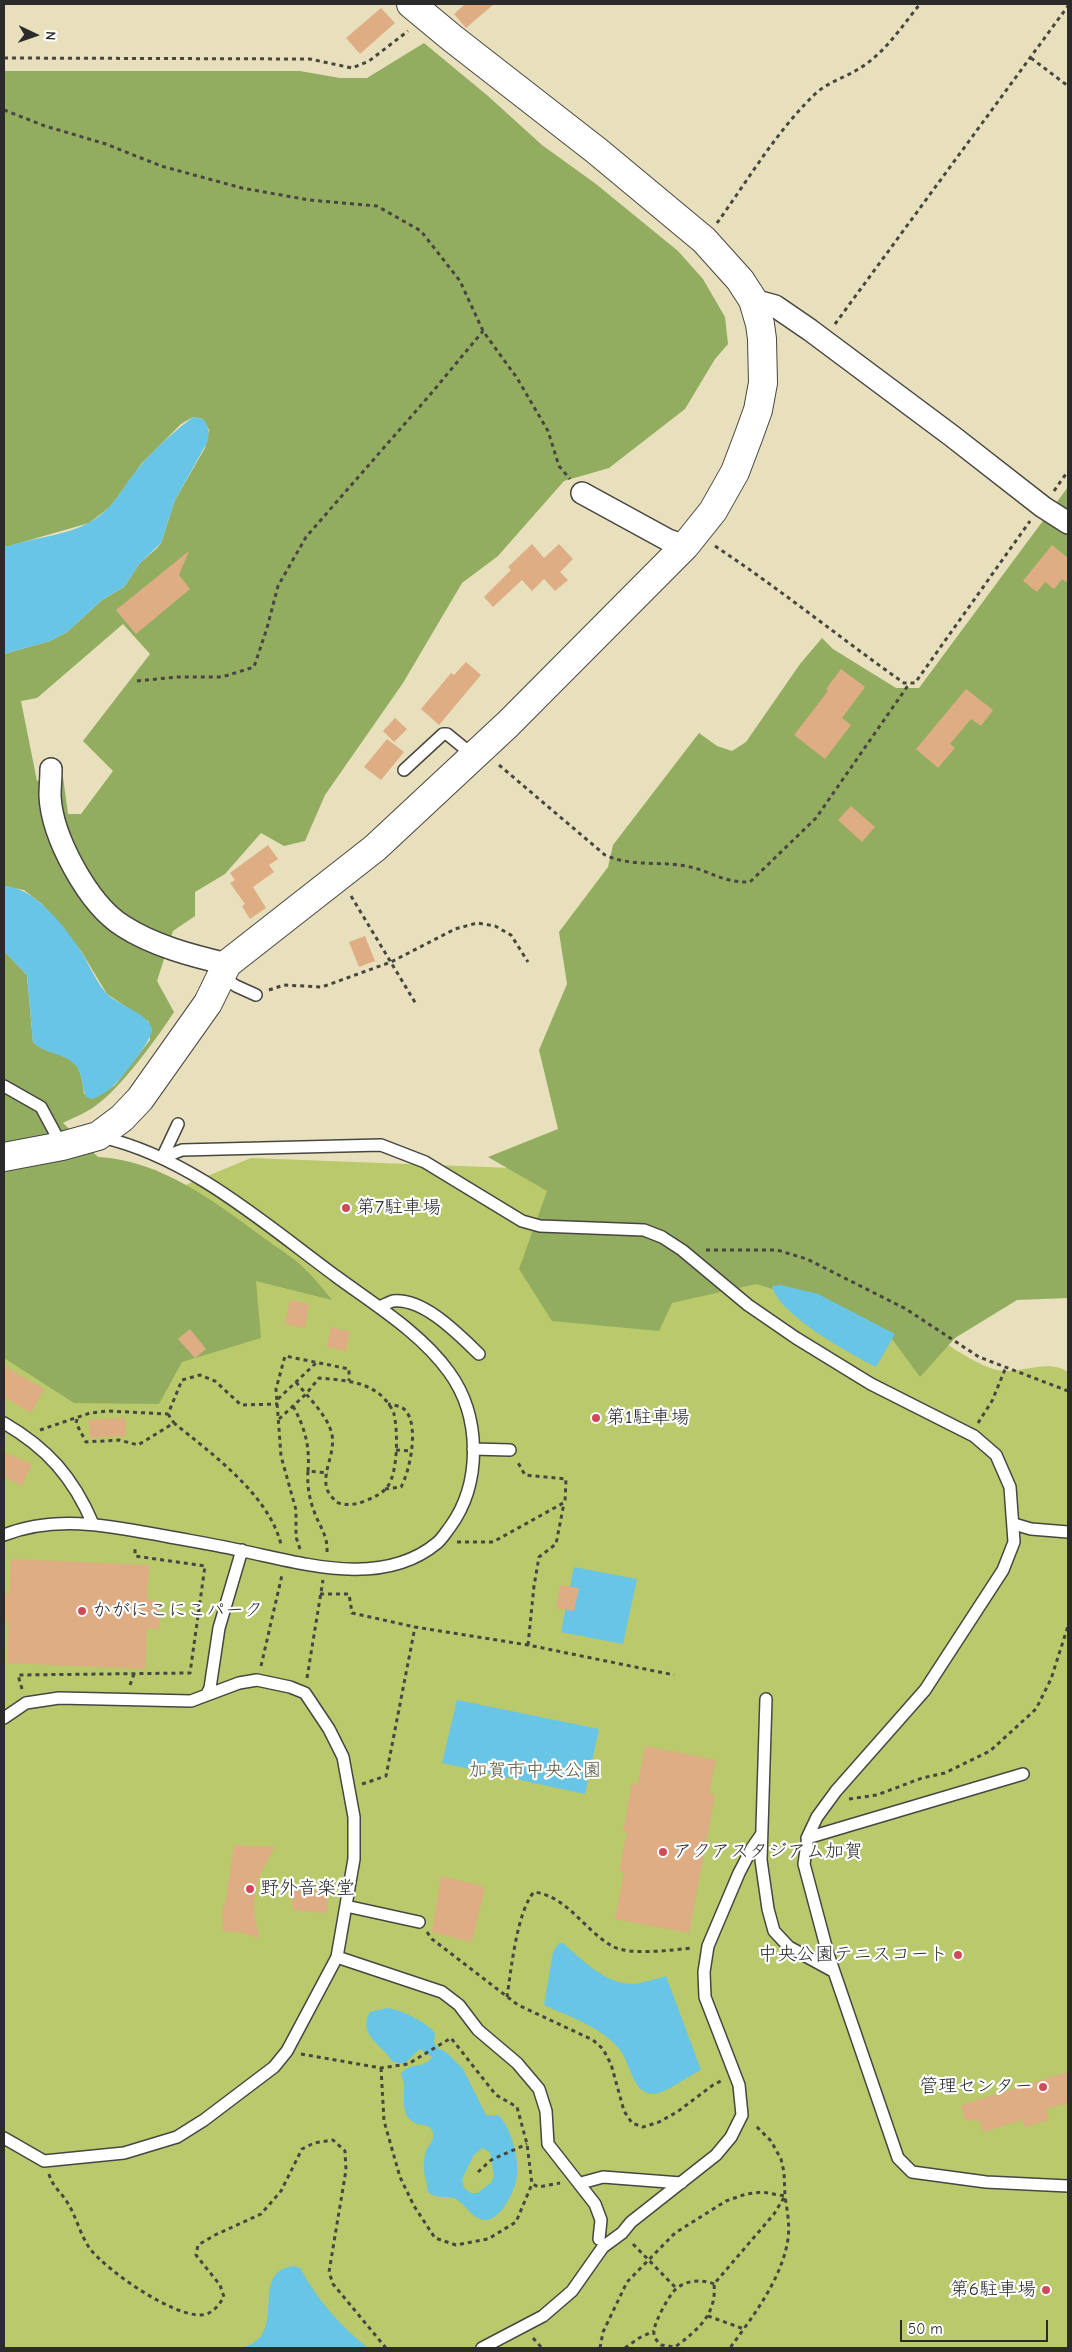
<!DOCTYPE html>
<html>
<head>
<meta charset="utf-8">
<style>
  body { margin:0 }
  #map { position:relative; width:1072px; height:2352px; overflow:hidden; background:#e8e0bc; font-family:"Comic Neue",sans-serif }
  canvas { display:block }
  .frame { position:absolute; inset:0; border:5px solid #2b2b2b; pointer-events:none }
  .north { position:absolute; left:10px; top:10px; width:50px; height:50px; -webkit-text-stroke:4px #fff; paint-order:stroke; rotate:93deg; font-size:14px; font-weight:700; line-height:20px; text-align:center; color:#2b2b2b }
  .north::after { content:''; display:block; margin:auto; width:18px; height:22px; background:#2b2b2b; clip-path:polygon(50% 0,100% 100%,50% 72%,0 100%) }
  .scale { position:absolute; left:900px; top:2320px; width:148px; height:22px; box-sizing:border-box; border:2px solid #2b2b2b; border-top:0; padding-left:6px; font-size:15px; line-height:18px; white-space:nowrap; color:#2b2b2b; -webkit-text-stroke:4px #fff; paint-order:stroke }
</style>
</head>
<body>
<div id="map">
<canvas width="1072" height="2352"></canvas>
<div class="frame"></div>
<div class="north">N</div>
<div class="scale">50 m</div>
</div>
<script>
const c = document.querySelector('canvas').getContext('2d');
c.lineJoin = 'round';
function fillPath(path, color) { c.fillStyle = color; c.fill(path, 'evenodd'); }
function stroke(path, color, width, dash) { c.strokeStyle = color; c.lineWidth = width; c.lineCap = dash ? 'butt' : 'round'; c.setLineDash(dash || []); c.stroke(path); }
function write(font, color, halo, rows, align = 'center') {
  c.font = font + ' "Comic Neue","Klee One",sans-serif'; c.lineWidth = 4.5; c.setLineDash([]); c.textBaseline = 'middle'; c.strokeStyle = halo; c.fillStyle = color; for (const [text, x, y, turn = 0] of rows) {
    c.save(); c.translate(x, y); c.rotate((+turn || 0) * Math.PI / 180); c.textAlign = isNaN(turn) ? turn : align; if (halo) c.strokeText(text, 0, 0); c.fillText(text, 0, 0); c.restore();
  }
}
const green = new Path2D(`
  M251 1158 512 1168 920 1327C940 1339 975 1365 997 1370 1020 1375 1047 1358 1068 1372V2348H4V1269L166 1193Z`);
const forest = new Path2D(`
  M424 43 488 96 542 145 596 184 678 251 703 279 725 317 728 344 715 359 685 409 609 468 564 481 498 556 462 583 403 683 325 795 305 841 284 846 261 833 225 874 195 892V916L173 931 157 981 174 1012C155 1041 121 1088 94 1107 85 1113 73 1118 63 1123L98 1157C162 1160 218 1204 268 1241 280 1250 296 1259 307 1271 316 1280 324 1290 332 1300L256 1281 261 1338 182 1362 159 1404 74 1403 4 1358V951L27 975 33 1042C45 1055 71 1052 79 1070 82 1077 83 1086 84 1094L100 1095 115 1085 150 1040 149 1022 107 994 81 951 42 904 24 890 4 886V654L50 641 67 632 102 600 124 587 140 563 157 548 161 543 175 500 205 448 209 430 203 419 193 417 181 424 142 463 111 506 89 523 9 546H4V71H300L340 78H367ZM123 624 150 654 83 741 113 771 81 814H68L63 777 37 781 21 701 37 698Z
  M1068 487V1298L1017 1300 955 1338 920 1377 887 1332 796 1296 756 1284 672 1303 659 1331 552 1321 519 1269 547 1191 488 1157 558 1129 539 1050 567 984 559 932 608 867 613 845 699 733 717 746 732 751 746 742 800 664 822 638 833 649 896 688H919Z`);
const water = new Path2D(`
  M193 417 203 419C209 426 209 432 208 441L175 500 161 543 140 563 124 587 102 600 67 632 50 641 4 654V546H9C35 537 66 536 90 522 116 507 122 487 140 466 155 448 175 431 193 417Z
  M4 886C34 886 67 929 82 953 89 965 98 985 108 995 119 1005 149 1014 152 1029 154 1037 123 1077 115 1084 109 1091 101 1095 93 1099L86 1097C82 1088 83 1075 77 1067 66 1052 45 1055 33 1042L27 975 4 951Z
  M781 1285 818 1294 895 1334 876 1367C849 1353 779 1315 772 1286Z
  M574 1567 637 1579 623 1644 561 1632Z
  M457 1700 599 1729 585 1794 442 1763Z
  M559 1943H563C582 1960 606 1984 632 1984 644 1983 655 1979 666 1976L701 2070C690 2075 663 2095 653 2094 632 2093 631 2064 620 2050 602 2027 570 2017 544 2005L553 1952Z
  M387 2008C400 2009 426 2022 435 2033L434 2043 439 2049 446 2052 463 2069 486 2115H498C512 2127 521 2165 516 2182 512 2196 497 2226 480 2219 470 2215 465 2204 456 2199 448 2195 438 2199 431 2194 427 2192 427 2188 427 2184 424 2175 423 2164 425 2154 427 2146 437 2139 432 2130 428 2123 421 2126 415 2123 400 2116 405 2097 404 2085 404 2081 402 2078 401 2074 410 2061 423 2070 432 2057L420 2049 404 2064 393 2062C389 2058 387 2053 383 2050 372 2039 360 2029 370 2012ZM482 2148 490 2152 494 2176 491 2183 477 2193H471L464 2188 462 2179 474 2155Z
  M294 2266 300 2268C317 2299 340 2326 368 2348H240C292 2338 246 2271 294 2266Z`);
const building = new Path2D(`
  M465 4H494L466 28 454 14Z
  M381 8 395 23 360 54 346 38Z
  M532 544 544 558 559 544 573 559 560 572 568 580 555 591 544 579 532 591 522 580 493 607 484 597 511 570 508 567Z
  M1052 545 1068 558V583L1062 579 1054 589 1045 582 1037 592 1023 581Z
  M189 551 179 575 190 589 136 634 116 610Z
  M466 662 481 675 439 725 421 709 451 673 454 675Z
  M841 669 865 687 842 718 851 725 825 759 794 735 828 691 826 689Z
  M966 689 993 710 981 726 971 719 950 744 955 748 938 768 916 749Z
  M395 718 407 729 394 742 383 731Z
  M387 739 404 752 381 780 364 767Z
  M851 806 875 827 862 842 838 820Z
  M268 845 278 859 269 865 274 872 253 887 266 908 250 919 242 906 245 904 230 883 235 880 230 873Z
  M365 936 375 961 359 967 349 942Z
  M290 1300 309 1304 305 1328 285 1324Z
  M331 1327 350 1332 346 1351 327 1347Z
  M190 1329 206 1349 195 1358 178 1339Z
  M4 1366 44 1389 31 1413 4 1397Z
  M125 1418 126 1436 90 1438 89 1420Z
  M4 1452 32 1464 22 1486 4 1477Z
  M11 1559 149 1565 147 1600 161 1601 159 1629 147 1628 145 1669 7 1663 9 1622H4V1593H9Z
  M560 1585 579 1588 574 1611 556 1608Z
  M645 1746 716 1760 709 1793 715 1795 689 1933 615 1919 624 1872 619 1871 627 1832H623L632 1783 638 1784Z
  M234 1845 275 1847 258 1878 255 1897 254 1910 259 1938 243 1933 222 1931 223 1905H225Z
  M441 1876 485 1887 472 1942 432 1932Z
  M296 1887 328 1891 327 1913 293 1910 292 1898Z
  M1068 2072V2103L1046 2109 1049 2120 1025 2127 1023 2120 983 2132 980 2121 965 2120 961 2105Z`);
const path = new Path2D(`
  M4 58 310 59 352 68 369 61 408 31
  M1031 58 1068 86
  M4 110 45 126 106 144 161 166 242 188 309 200 377 206 421 231 460 281 483 331 517 378 548 431 559 466 570 479
  M717 223C748 180 776 132 814 95 827 82 845 78 860 68 885 53 902 26 920 4
  M835 324 1068 6
  M1054 491 1068 471
  M715 546C780 589 840 638 904 683H915L1030 521
  M137 681 177 677H222L254 667 267 628 278 586 306 537 429 396 483 331
  M499 765 605 855C631 867 659 861 686 866 711 871 723 883 750 882L816 818 909 684
  M351 896 416 1004
  M269 990 284 985 322 987 391 962 455 929 477 923 495 926 511 935 528 962
  M706 1250H777L807 1259 906 1309 979 1357 1068 1391
  M278 1399 317 1362
  M293 1406C305 1428 310 1446 308 1471
  M168 1414 174 1423
  M77 1419 76 1423 86 1442 119 1440 138 1445 174 1423C212 1454 268 1494 281 1544
  M279 1419 306 1394 319 1378C339 1380 360 1380 378 1393 384 1397 392 1407 394 1414 398 1431 398 1471 388 1486 382 1494 374 1497 365 1501 354 1505 347 1506 336 1502 333 1498 328 1493 327 1489 321 1470 339 1450 330 1428 323 1411 307 1396 296 1382
  M978 1423 992 1401 1006 1367
  M40 1430 90 1413 108 1411 168 1414 182 1380 200 1375 215 1381 241 1405 278 1404
  M396 1450 411 1451
  M385 1489 401 1487C410 1471 419 1427 406 1411 402 1406 394 1405 388 1404
  M457 1542H493L565 1502 566 1479 525 1475 517 1461
  M300 1549 296 1537V1510L281 1456 276 1389 285 1356 349 1369V1381
  M327 1552C328 1535 319 1526 314 1511 309 1498 307 1484 308 1471L328 1473
  M320 1594H349L352 1613 415 1627 528 1645 674 1675
  M528 1645 534 1586 539 1557 556 1544 564 1503
  M261 1666 282 1575
  M307 1678 323 1580
  M130 1685 134 1674
  M22 1689 18 1675 190 1673 205 1566 135 1556V1546
  M362 1784 386 1776 415 1627
  M849 1799 877 1795 922 1778 945 1773 990 1751 1036 1709 1051 1679 1068 1626
  M427 1932 432 1939 518 2005 593 2040 603 2049 611 2064 624 2111 632 2123 643 2127 659 2122 677 2112 713 2085 723 2080
  M507 1997C511 1970 517 1911 534 1892 567 1896 584 1930 612 1946 629 1956 672 1950 692 1948
  M301 2054 381 2068 408 2064 451 2038 496 2095 517 2107 527 2144 532 2184 539 2187 560 2183
  M381 2068 384 2121 400 2177 414 2206 435 2238 456 2245 488 2239 516 2222 532 2184
  M478 2172 491 2160 527 2144
  M49 2174C52 2186 61 2192 67 2202 77 2217 80 2236 91 2250 109 2272 172 2316 201 2315 213 2314 218 2306 224 2297L220 2285 196 2255 198 2245 215 2235 261 2214 281 2191 302 2149 314 2143 333 2140 345 2151 346 2170 329 2272 333 2284 386 2348
  M633 2244 676 2288
  M714 2284C702 2279 686 2280 676 2289 670 2293 654 2323 654 2331 653 2337 657 2341 661 2345L675 2347C698 2330 717 2314 714 2284L774 2214 785 2196 784 2172 781 2159 771 2141 754 2124
  M708 2316 744 2329
  M533 2338 542 2348
  M600 2348 603 2332 627 2282 675 2233 726 2201 746 2194 762 2192 785 2196C787 2210 790 2224 788 2239 782 2279 753 2316 730 2348
  M625 2348 639 2338 654 2331`);
const service = new Path2D(`
  M404 770 443 734H447L474 756
  M221 976 236 986 256 995
  M4 1086 41 1107 62 1146
  M178 1124 162 1158 182 1150 381 1145 425 1162 522 1221 540 1226 644 1230 662 1237 682 1250 748 1305 796 1338 871 1384 974 1436 996 1455 1010 1487 1014 1542 1003 1570 925 1690 836 1791 817 1817 808 1836 804 1864 828 1954 898 2158 912 2172 986 2182 1068 2186
  M379 1307C383 1306 389 1302 393 1301 424 1298 458 1334 479 1354
  M4 1423C47 1448 73 1477 93 1524
  M473 1449 510 1450
  M1014 1524 1031 1529 1068 1532
  M4 1535C56 1514 111 1526 165 1536 191 1541 218 1545 243 1551 305 1564 383 1588 437 1543 442 1539 446 1532 450 1527 482 1483 481 1416 449 1372 421 1333 375 1305 337 1277 265 1224 190 1157 101 1137
  M207 1694 210 1688 219 1628 242 1550
  M766 1699 761 1860 768 1909 774 1931 789 1947 833 1971
  M4 1718 26 1703 59 1698 191 1701 239 1683 257 1680 290 1687 305 1693 329 1729 343 1757 354 1817V1859L337 1957 287 2051 274 2067 204 2120 177 2137 124 2153 44 2161 4 2138
  M807 1838 1023 1774
  M346 1906 419 1922
  M337 1957 442 1992 459 2005 478 2030 517 2063 539 2089 546 2111 548 2144 595 2204 601 2220 599 2239
  M581 2183 603 2177 681 2183
  M482 2348 543 2316 572 2291 603 2247 622 2233 631 2222 716 2155 731 2137 742 2115 739 2085 705 1997 704 1972 708 1946 739 1873 752 1848 761 1835`);
const minor = new Path2D(`
  M753 300 775 306 810 330 952 436 1043 507 1068 523
  M582 493 668 540 685 546
  M51 769C51 778 50 787 50 796 52 837 88 904 123 926 154 946 193 956 227 964`);
const tertiary = new Path2D(`
  M4 1157 62 1146 98 1136 122 1118 140 1099 208 1003 227 964 375 848 508 724 685 546 713 511 735 472 749 435 758 410 763 383 762 339 760 324 753 300 740 280 704 240 597 151 452 38 411 4`);
const markers = [
  [346,1208,5,"#d1495b"],
  [596,1418,5,"#d1495b"],
  [82,1611,5,"#d1495b"],
  [663,1852,5,"#d1495b"],
  [250,1889,5,"#d1495b"],
  [958,1955,5,"#d1495b"],
  [1043,2087,5,"#d1495b"],
  [1046,2290,5,"#d1495b"]
];
const poiNames = [
  ["第7駐車場",356,1208],
  ["第1駐車場",606,1418],
  ["かがにこにこパーク",92,1611],
  ["アクアスタジアム加賀",673,1852],
  ["野外音楽堂",260,1889],
  ["中央公園テニスコート",948,1955,"right"],
  ["管理センター",1033,2087,"right"],
  ["第6駐車場",1036,2290,"right"]
];
const parkNames = [
  ["加賀市中央公園",535,1771]
];
fillPath(green, '#b9c96b');
fillPath(forest, '#92ad5f');
fillPath(water, '#68c5e6');
fillPath(building, '#dead84');
stroke(service, '#474641', 14);
stroke(minor, '#474641', 24);
stroke(tertiary, '#474641', 30);
stroke(path, '#474641', 3, [4, 4]);
stroke(service, '#fff', 11);
stroke(minor, '#fff', 21);
stroke(tertiary, '#fff', 28);
for (const [x, y, r, color] of markers) { const dot = new Path2D(); dot.arc(x, y, r, 0, 2 * Math.PI); c.fillStyle = color; c.fill(dot); stroke(dot, '#fff', 2); }
write('19px', '#2b2b2b', '#fff', poiNames, 'left');
write('19px', '#565a3e', '#fff', parkNames);
</script>
</body>
</html>
